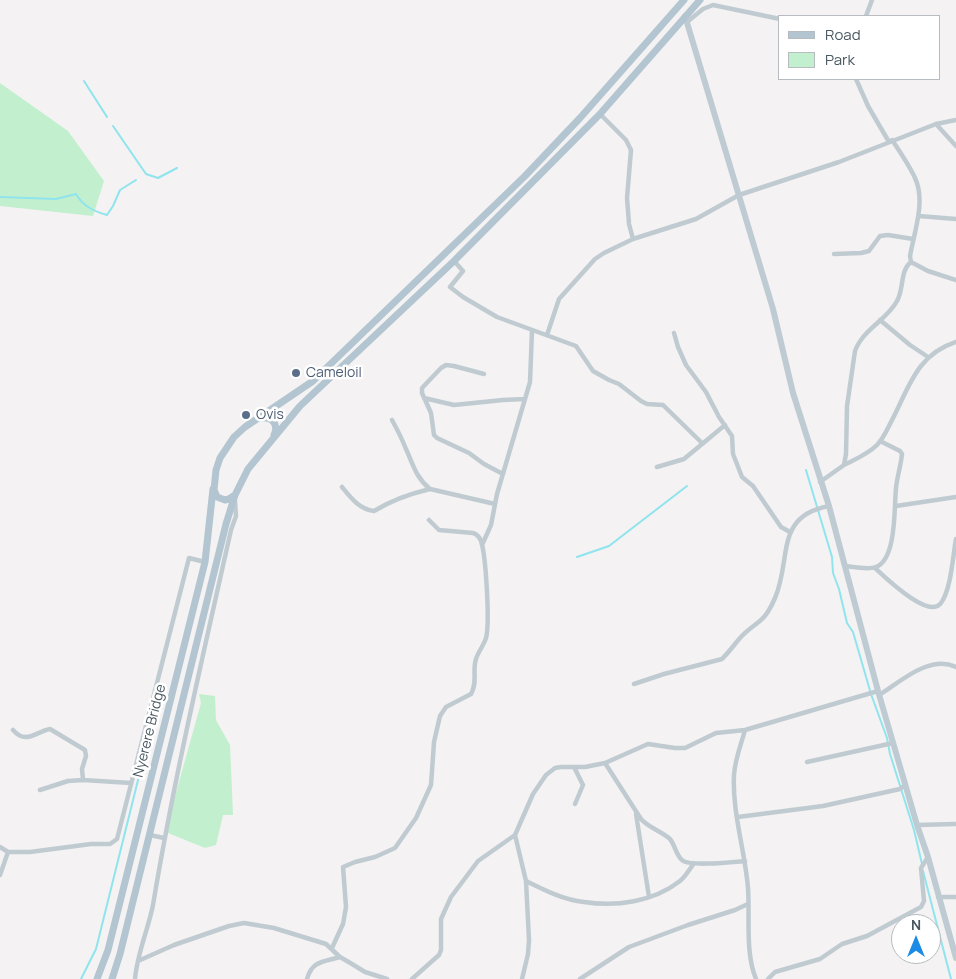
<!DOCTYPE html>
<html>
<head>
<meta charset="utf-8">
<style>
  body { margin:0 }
  #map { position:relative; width:956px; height:979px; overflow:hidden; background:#f4f2f2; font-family:Manrope,sans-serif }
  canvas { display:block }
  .legend { position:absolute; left:778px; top:15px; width:162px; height:65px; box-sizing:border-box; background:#fff; border:1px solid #b6bcbf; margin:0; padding:6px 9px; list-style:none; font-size:15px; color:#495860 }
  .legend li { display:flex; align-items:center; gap:10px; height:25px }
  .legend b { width:25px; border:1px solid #b6bcbf }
  .north { position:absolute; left:891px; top:914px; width:50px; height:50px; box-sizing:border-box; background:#fff; border:1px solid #b6bcbf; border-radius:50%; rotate:0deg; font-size:14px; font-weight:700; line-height:20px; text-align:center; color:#495860 }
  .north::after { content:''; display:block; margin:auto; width:18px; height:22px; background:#1b8be5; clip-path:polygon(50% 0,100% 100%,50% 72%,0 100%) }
</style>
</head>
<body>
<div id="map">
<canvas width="956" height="979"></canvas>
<ul class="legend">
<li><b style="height:6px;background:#b2c5d0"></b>Road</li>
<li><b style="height:14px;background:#c2f0ce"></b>Park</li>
</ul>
<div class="north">N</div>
</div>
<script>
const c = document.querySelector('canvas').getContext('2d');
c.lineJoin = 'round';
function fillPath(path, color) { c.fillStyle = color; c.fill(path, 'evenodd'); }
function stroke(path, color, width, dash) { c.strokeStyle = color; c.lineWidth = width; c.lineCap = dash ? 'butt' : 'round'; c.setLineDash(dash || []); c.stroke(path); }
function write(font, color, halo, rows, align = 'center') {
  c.font = font + ' Manrope,sans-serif'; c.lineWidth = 5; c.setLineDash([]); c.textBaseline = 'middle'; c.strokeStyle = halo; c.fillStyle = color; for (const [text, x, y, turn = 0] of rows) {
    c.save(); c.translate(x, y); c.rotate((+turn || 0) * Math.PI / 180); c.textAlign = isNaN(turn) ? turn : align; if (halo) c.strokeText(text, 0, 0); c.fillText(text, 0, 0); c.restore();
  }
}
const green = new Path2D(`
  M0 83 68 131 104 181 93 216 0 206Z
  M199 694 215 696 216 720 230 745 233 815H223L216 845 205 848 168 833 167 825 201 703Z`);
const stream = new Path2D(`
  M84 81 107 117
  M113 126 146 174 158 178 177 168
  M0 197 56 199 76 194C83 206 93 211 107 215L113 206 120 190 136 180
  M806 470 832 557 833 573 839 589 847 623 853 632 871 694 887 738 890 754 914 830 922 864
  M577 557 609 546 687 486
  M923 871 951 979
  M81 979 96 949 142 764`);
const street = new Path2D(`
  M866 16 872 0
  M687 22 703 9 713 5 780 19
  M856 79 868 106 889 142
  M600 114 626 140 631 150 627 198 629 224 633 239
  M936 124 956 146
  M892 140C900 152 909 165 915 178 926 201 914 233 910 256L911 262 928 271 956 280
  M919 216 956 219
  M834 254 861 253 869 251 880 236 888 235 913 239
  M454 261 463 271 450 287 463 297 497 317 576 346 593 371 609 380 619 384 641 401 647 404 663 405 702 443
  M880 320 910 345 928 357
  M674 333 678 347 686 365 706 392 719 417 732 436 733 454 742 477 753 486 781 527 790 532
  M547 335 559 299 595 259 604 253 633 239 696 219 739 195 839 162 936 124 956 120
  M484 374 454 366 446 365 441 368 422 388V393L431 413 434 435 437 438 469 453 484 464 503 474
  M424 398 454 405 503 400 525 399
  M392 420C397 429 402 439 406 449 413 464 416 478 430 489L495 504
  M844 465C856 459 868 454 877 445 883 439 887 430 891 422 909 388 916 355 956 342
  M657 467 684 459 725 425
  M820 482 844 465 846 454 847 406 855 351C863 329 887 320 897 301 904 289 900 270 911 262
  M342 487C351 498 359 509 374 511 392 500 409 494 430 489
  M896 506 956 497
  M482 545 491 525 497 494 530 382 532 330
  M845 566C854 567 868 570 876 567 897 559 894 506 896 488 897 477 901 465 902 454L900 451 880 441
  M875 568C885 577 929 620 941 603 951 590 953 555 956 539
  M634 684 664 674 722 659C729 652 734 645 740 638 746 631 754 626 761 620 767 615 772 605 775 598 792 559 774 516 829 506
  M879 695C900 682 930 654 956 667
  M13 730C26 745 35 732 50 729L85 750 86 756 82 769 83 780
  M745 730C741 745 735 759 734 775 732 812 745 851 748 888 750 916 745 953 756 979
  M807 762 893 743
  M605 763 641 819C649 828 661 831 670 839 675 845 676 855 682 860 689 867 733 862 745 861
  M574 767 583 785 575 804
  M40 790 68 781 83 780 131 783
  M636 814 649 897
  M738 817 823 806 900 789 905 785
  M917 825 956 824
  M150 835 164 838
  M0 847 8 852H30L91 844H110L117 839 189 558 205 562
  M0 875 8 852
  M526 881C544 890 564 900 584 902 616 907 653 902 680 881 685 877 690 869 694 863
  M938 897H956
  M332 948 343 924 346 907 343 867 355 862 375 857 395 848 416 818 431 785 434 742 440 716 446 707 471 694C478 682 472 671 476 659 478 652 484 645 486 638 490 623 486 556 481 541 479 536 477 534 473 533L439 530 429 520
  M138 961 174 945 229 926 244 923 274 928 326 944 340 957 352 964 365 972 387 979
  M135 979C137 954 148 930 153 905 174 779 203 655 231 530L236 516 235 501
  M307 979C312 961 323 962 340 957
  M412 979 439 955 441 950V919L451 897 478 861 515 835
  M522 979 528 954 529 940 526 881 515 835 533 794 546 775 555 768 561 767H585L605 763 648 744 675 748H685L716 733 745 730 878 691
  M580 979 629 947 688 925 735 910 748 904
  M768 979 775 972 820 959 842 944 867 936 921 907 924 901 921 868 928 857`);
const secondary = new Path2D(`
  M685 16 773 309 793 393 829 506 878 691 917 825 928 857 956 958`);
const primary = new Path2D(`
  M684 0 580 118 525 176 313 381 245 427 234 437 220 458 216 470 214 490 217 497 225 500 229 499 235 495 248 469 300 406 454 261 600 114 700 0
  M260 418C272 416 279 424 274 435
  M97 979 108 950 205 562 213 489
  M112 979 120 954 226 524 235 495`);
const markers = [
  [296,373,5,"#5c6f8a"],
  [246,415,5,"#5c6f8a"]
];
const serviceNames = [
  ["Cameloil",306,373],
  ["Ovis",256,415]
];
const streetNames = [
  ["Nyerere Bridge",150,731,-76]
];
fillPath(green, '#c2f0ce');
stroke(stream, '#8fe4ed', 2);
stroke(street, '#c0cbd1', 4.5);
stroke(secondary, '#becbd3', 6);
stroke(primary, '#b2c5d0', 7);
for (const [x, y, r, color] of markers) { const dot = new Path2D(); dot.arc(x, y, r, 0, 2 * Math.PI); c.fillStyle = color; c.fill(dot); stroke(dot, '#fff', 2); }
write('14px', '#4e5e75', '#fff', serviceNames, 'left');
write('14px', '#495860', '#fff', streetNames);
</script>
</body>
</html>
